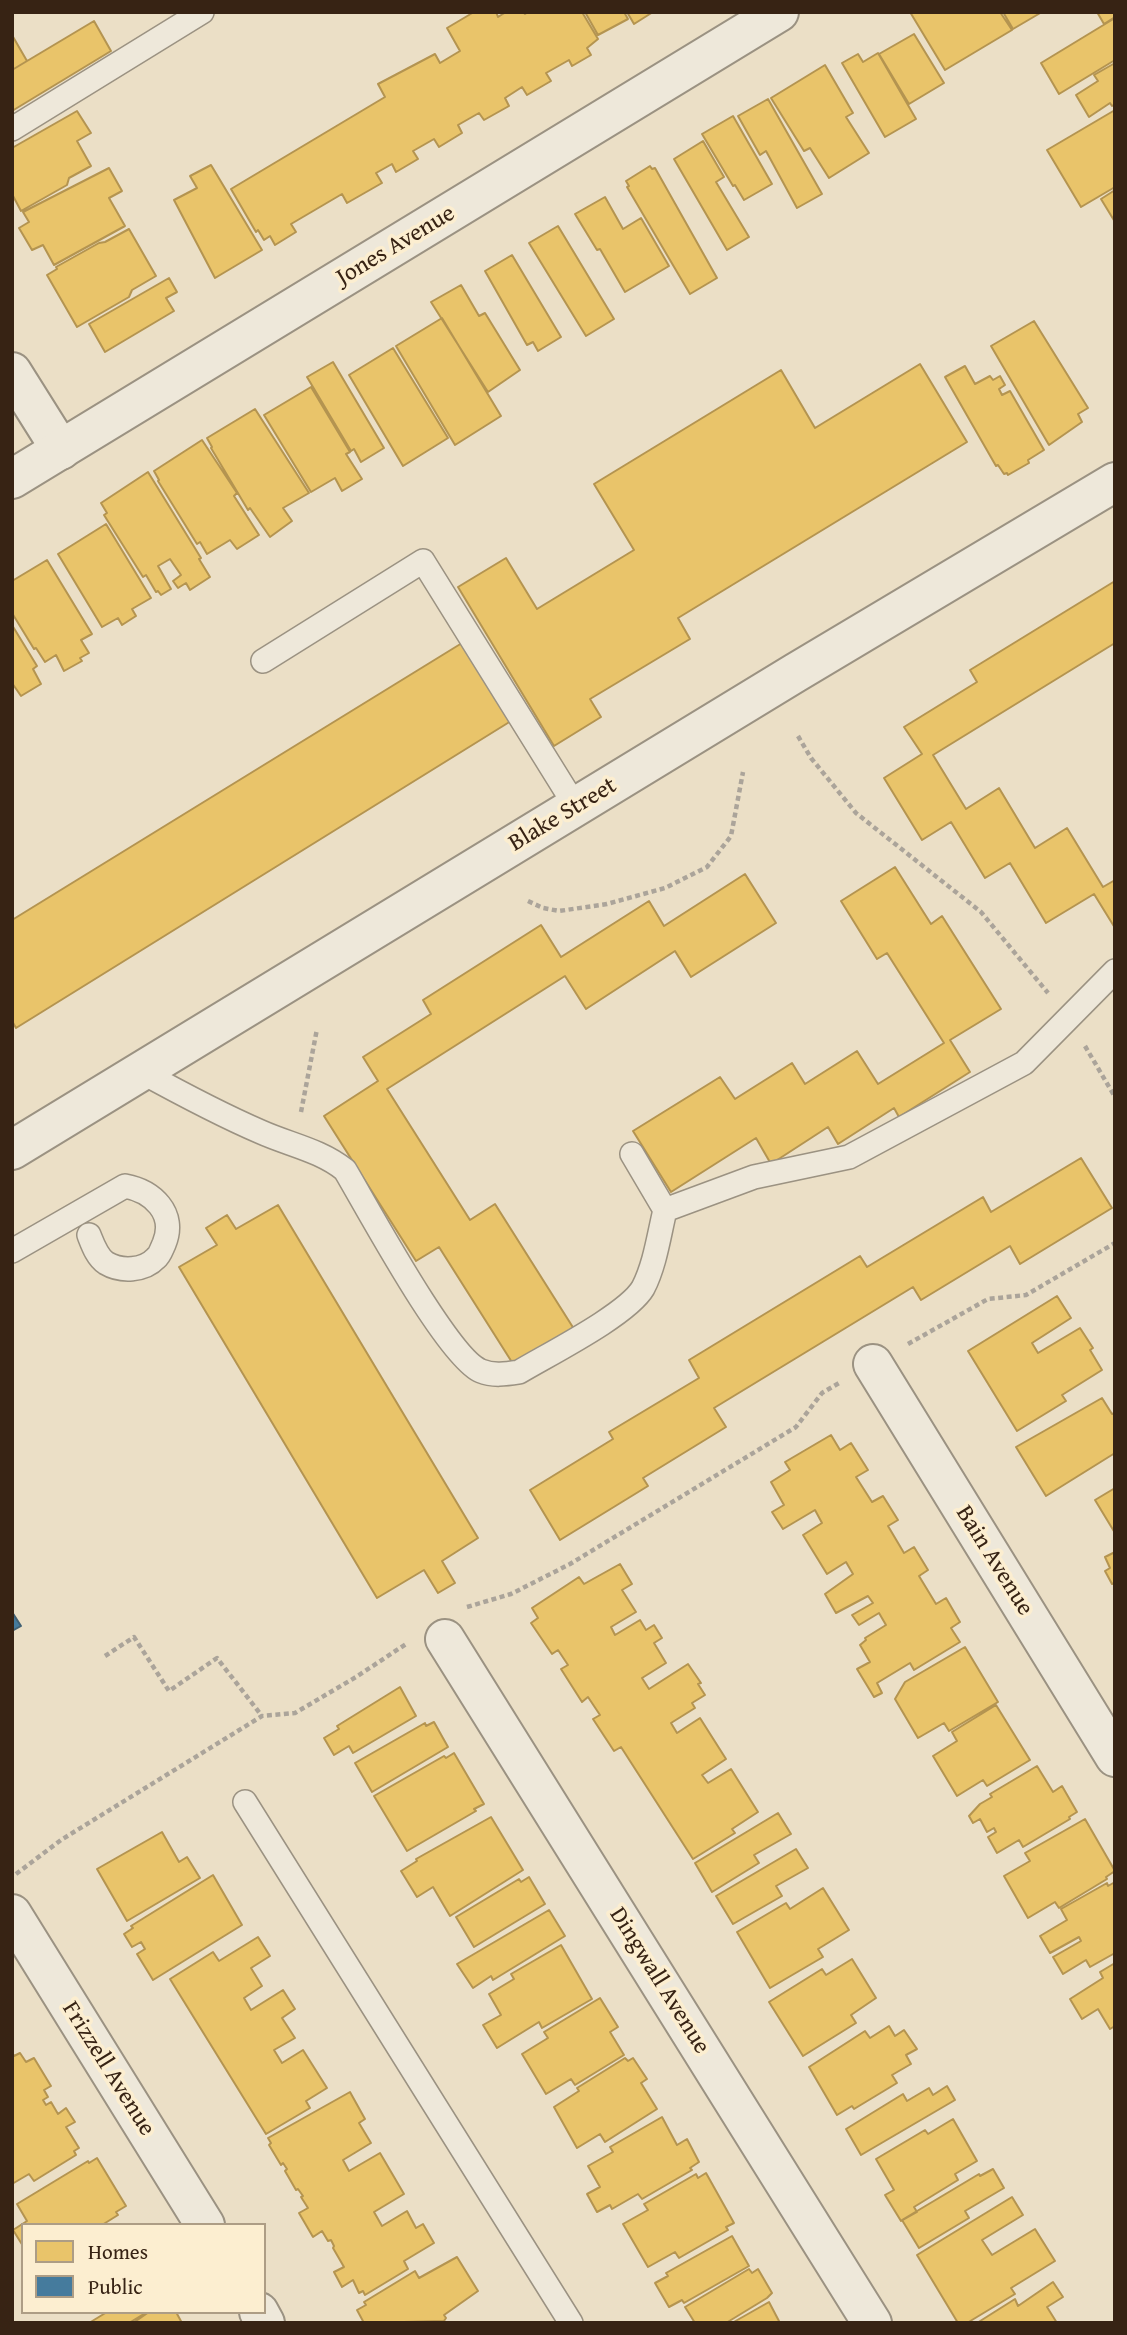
<!DOCTYPE html>
<html>
<head>
<meta charset="utf-8">
<style>
  body { margin:0 }
  #map { position:relative; width:1127px; height:2335px; overflow:hidden; background:#ebdfc6; font-family:"Gentium Book Plus",serif }
  canvas { display:block }
  .frame { position:absolute; inset:0; border:14px solid #372314; pointer-events:none }
  .legend { position:absolute; left:21px; top:2223px; width:245px; height:91px; box-sizing:border-box; background:#fceed0; border:2px solid #ad9d85; margin:0; padding:9px 12px; list-style:none; font-size:21px; color:#372314 }
  .legend li { display:flex; align-items:center; gap:14px; height:35px }
  .legend b { width:35px; border:2px solid #ad9d85 }
</style>
</head>
<body>
<div id="map">
<canvas width="1127" height="2335"></canvas>
<div class="frame"></div>
<ul class="legend">
<li><b style="height:19px;background:#e9c46a"></b>Homes</li>
<li><b style="height:19px;background:#457b9d"></b>Public</li>
</ul>
</div>
<script>
const c = document.querySelector('canvas').getContext('2d');
c.lineJoin = 'round';
function fillPath(path, color) { c.fillStyle = color; c.fill(path, 'evenodd'); }
function stroke(path, color, width, dash) { c.strokeStyle = color; c.lineWidth = width; c.lineCap = dash ? 'butt' : 'round'; c.setLineDash(dash || []); c.stroke(path); }
function write(font, color, halo, rows, align = 'center') {
  c.font = font + ' "Gentium Book Plus",serif'; c.lineWidth = 7; c.setLineDash([]); c.textBaseline = 'middle'; c.strokeStyle = halo; c.fillStyle = color; for (const [text, x, y, turn = 0] of rows) {
    c.save(); c.translate(x, y); c.rotate((+turn || 0) * Math.PI / 180); c.textAlign = isNaN(turn) ? turn : align; if (halo) c.strokeText(text, 0, 0); c.fillText(text, 0, 0); c.restore();
  }
}
const homes = new Path2D(`
  M474 12H496L498 17 506 12H523L525 14 528 12H582L598 39 587 48 591 55 572 66 569 60 546 73 551 81 527 95 522 87 505 98 509 106 484 120 479 113 458 125 462 133 439 147 434 139 413 151 418 159 396 172 392 164 376 173 382 183 347 203 342 194 291 224 296 232 275 245 270 236 264 240 258 230 256 232 231 189 385 97 378 84 435 54 440 63 460 51 447 28Z
  M585 12H624L628 19 598 35Z
  M627 12H653L634 24Z
  M910 12H1000L1012 30 945 70Z
  M1003 12H1042L1013 29Z
  M1097 12H1115V17L1104 24Z
  M1115 18V60L1059 94 1041 63Z
  M94 21 111 51 12 111V70Z
  M914 34 944 83 909 104 879 54Z
  M12 35 27 61 12 70Z
  M878 53 916 119 885 137 842 63 858 54 863 62Z
  M1115 63V104L1112 106 1110 103 1089 117 1076 95 1098 81 1094 75Z
  M825 65 853 113 846 117 869 153 829 178 810 148 804 151 771 98Z
  M768 99 822 194 797 208 766 151 760 155 738 116Z
  M1115 110V187L1081 207 1047 150Z
  M77 111 91 133 77 141 91 166 69 178 67 185 21 211 12 194V148Z
  M733 116 772 184 744 200 735 185 733 186 702 134Z
  M703 141 724 177 716 182 749 237 727 250 674 159Z
  M211 165 262 250 215 278 174 200 197 188 190 176Z
  M650 166 652 169 655 168 717 278 690 294 627 187 629 186 626 181Z
  M109 168 122 191 109 198 125 226 54 265 43 245 32 250 19 228 29 222 23 212Z
  M1115 190V222L1101 199Z
  M605 197 623 229 641 218 669 266 625 292 600 249 597 250 575 214Z
  M558 226 614 319 586 336 529 243Z
  M129 229 156 276 132 290 129 297 77 327 47 275 57 269 56 267 99 243 105 242Z
  M512 255 561 337 538 351 533 342 527 345 485 271Z
  M169 278 177 292 166 298 174 311 105 352 89 324Z
  M461 285 479 316 485 313 520 370 488 392 431 302Z
  M442 318 501 416 455 445 396 346Z
  M1034 321 1088 408 1078 414 1082 422 1049 445 991 346Z
  M393 348 448 438 403 466 349 375Z
  M333 362 384 448 361 462 354 449 351 451 307 377Z
  M920 364 967 442 678 618 690 639 590 699 601 717 554 746 458 587 506 558 537 609 634 550 594 484 781 370 815 428Z
  M965 366 975 384 990 376 993 380 1000 376 1005 385 999 389 1002 395 1010 391 1044 450 1028 460 1029 463 1008 475 1007 473 1004 474 998 465 996 466 945 377Z
  M311 387 350 452 346 454 362 479 342 491 335 478 311 492 264 415Z
  M255 409 309 493 283 508 292 521 270 537 250 508 248 510 211 448 212 447 207 438Z
  M202 440 237 493 234 496 259 535 237 549 230 540 207 554 200 542 197 544 158 481 159 480 154 471Z
  M148 472 201 558 199 559 210 577 190 590 186 583 178 588 173 581 181 575 170 559 158 566 171 589 161 595 158 591 156 592 146 575 143 577 104 515 107 513 101 503Z
  M106 524 151 598 132 609 136 616 122 625 118 618 102 627 58 554Z
  M47 560 92 634 81 640 89 653 80 658 82 661 64 671 56 655 45 662 36 648 34 649 12 613V581Z
  M1115 581V643L933 755 966 809 999 788 1035 848 1067 828 1103 887 1115 880V928L1094 894 1046 923 1010 863 985 878 951 822 922 840 884 778 922 754 904 727 977 682 970 670Z
  M12 625 37 666 33 669 41 684 21 696 12 683Z
  M462 643 511 721 16 1028 12 1021V920Z
  M895 867 931 924 942 916 1001 1009 950 1040 970 1072 899 1117 894 1108 838 1144 828 1127 771 1164 756 1138 671 1192 633 1131 720 1077 735 1099 792 1063 805 1084 857 1051 878 1084 944 1043 887 953 877 959 841 901Z
  M745 874 776 923 691 977 675 951 586 1009 565 976 387 1089 470 1220 495 1204 574 1329 515 1367 439 1247 416 1261 324 1116 378 1081 363 1057 431 1014 423 1000 541 925 561 957 649 901 664 926Z
  M1081 1158 1112 1208 1020 1264 1010 1246 921 1300 913 1287 714 1408 726 1427 643 1478 648 1486 560 1540 530 1490 613 1439 609 1432 699 1378 689 1360 860 1256 867 1267 983 1197 991 1212Z
  M278 1205 478 1538 442 1561 455 1583 438 1593 424 1570 377 1598 179 1267 217 1245 206 1228 227 1215 236 1229Z
  M1057 1296 1071 1318 1032 1343 1038 1353 1080 1328 1093 1348 1090 1350 1102 1370 1062 1395 1066 1401 1017 1431 968 1351Z
  M1102 1398 1112 1414 1115 1413V1453L1046 1496 1016 1447Z
  M831 1435 840 1450 851 1443 868 1470 856 1477 872 1502 883 1496 898 1520 888 1526 904 1553 914 1547 928 1570 919 1576 936 1604 946 1598 960 1622 951 1628 960 1642 914 1670 910 1663 877 1683 882 1693 874 1697 857 1669 870 1662 860 1645 866 1640 865 1638 886 1625 879 1613 859 1625 852 1615 873 1603 868 1596 836 1613 825 1594 853 1574 846 1562 827 1574 803 1535 822 1523 815 1510 783 1529 772 1512 784 1505 771 1482 790 1470 785 1462Z
  M1115 1488V1533L1095 1500Z
  M1115 1552V1583L1112 1584 1105 1571 1110 1568 1105 1557Z
  M620 1564 632 1584 622 1590 636 1612 611 1627 615 1635 640 1620 646 1630 654 1625 662 1638 654 1643 666 1663 642 1678 649 1689 688 1664 701 1683 698 1684 705 1695 692 1703 695 1708 671 1723 677 1733 700 1718 726 1759 702 1775 708 1783 731 1769 758 1812 732 1829 735 1833 693 1859 621 1747 614 1751 593 1719 600 1715 588 1697 582 1702 561 1669 568 1665 558 1650 552 1654 531 1623 538 1618 532 1608 579 1577 584 1584Z
  M965 1647 998 1702 949 1731 944 1723 918 1738 895 1699 905 1682Z
  M400 1687 416 1716 353 1753 349 1746 334 1755 324 1738 339 1729 337 1726Z
  M996 1705 1030 1760 987 1786 983 1780 957 1796 933 1756 957 1741 952 1732Z
  M434 1722 448 1747 372 1792 355 1763 425 1723 426 1726Z
  M454 1753 484 1804 474 1809 476 1811 407 1851 374 1796 444 1756 446 1758Z
  M1037 1766 1053 1792 1062 1786 1077 1812 1069 1817 1070 1819 1023 1847 1019 1840 997 1853 988 1837 996 1832 994 1828 987 1832 980 1819 973 1823 969 1816 980 1804 992 1797 990 1794Z
  M778 1813 791 1834 754 1855 759 1863 712 1892 695 1863Z
  M491 1817 523 1870 450 1916 433 1887 417 1897 401 1871 417 1861 416 1859Z
  M1085 1819 1115 1871 1106 1877 1107 1879 1059 1908 1055 1902 1028 1918 1004 1876 1030 1861 1025 1853Z
  M162 1832 179 1862 187 1857 200 1878 127 1921 97 1869Z
  M796 1849 808 1868 776 1886 782 1896 733 1924 716 1896Z
  M213 1875 242 1925 153 1980 137 1954 145 1949 141 1942 132 1947 124 1934 133 1928 131 1926Z
  M529 1877 545 1904 474 1947 456 1917 519 1879 521 1882Z
  M1115 1882V1953L1090 1967 1086 1960 1063 1974 1053 1957 1081 1941 1079 1937 1050 1953 1040 1936 1067 1920 1061 1909 1107 1883 1108 1886Z
  M823 1888 849 1930 818 1949 823 1957 770 1988 737 1932 786 1903 790 1909Z
  M549 1910 565 1936 493 1980 491 1976 473 1988 457 1964Z
  M258 1937 270 1956 251 1968 262 1986 244 1998 251 2010 283 1990 295 2009 282 2018 295 2038 274 2050 282 2063 303 2050 327 2088 306 2101 310 2108 266 2134 170 1979 213 1952 219 1961Z
  M561 1945 592 1999 542 2028 539 2022 497 2048 483 2025 501 2015 489 1994 514 1979 511 1974Z
  M852 1959 876 1998 851 2015 856 2023 803 2056 769 2002 822 1969 826 1975Z
  M1115 1963V2026L1110 2029 1098 2009 1082 2019 1070 1999 1103 1978 1100 1972Z
  M600 1998 618 2027 610 2032 624 2055 575 2085 571 2079 546 2094 522 2054 548 2038 544 2032Z
  M889 2026 895 2036 904 2030 917 2049 906 2055 911 2064 892 2075 897 2083 854 2109 852 2106 837 2115 809 2067 865 2031 870 2038Z
  M12 2052 14 2056 20 2053 26 2062 34 2058 51 2086 44 2090 48 2097 43 2100 46 2105 51 2102 58 2114 66 2108 75 2122 66 2127 79 2148 74 2151 76 2155 34 2181 29 2174 12 2184Z
  M625 2058 628 2061 633 2058 647 2079 641 2083 657 2109 605 2142 600 2134 577 2148 554 2107 579 2091 577 2088Z
  M947 2086 955 2100 861 2155 846 2129 903 2094 907 2101 929 2088 933 2095Z
  M350 2092 365 2119 359 2123 371 2143 343 2160 349 2171 380 2153 404 2194 374 2212 382 2226 407 2211 416 2228 423 2224 434 2243 404 2261 408 2269 365 2295 363 2291 359 2293 353 2280 342 2287 334 2272 344 2267 333 2248 334 2246 331 2240 328 2241 322 2231 313 2237 299 2213 308 2208 301 2197 303 2196 298 2189 296 2190 285 2171 287 2169 283 2163 281 2165 269 2145 271 2143 268 2138Z
  M662 2117 677 2145 687 2139 699 2162 690 2168 692 2170 642 2199 638 2194 612 2209 610 2205 597 2212 587 2194 600 2187 588 2166 613 2152 610 2147Z
  M953 2119 977 2161 955 2174 958 2180 914 2207 917 2212 901 2221 885 2195 894 2190 876 2159 925 2130 928 2134Z
  M97 2158 126 2206 116 2212 118 2215 102 2225H23V2246L13 2230 27 2221 17 2204 88 2161 89 2163Z
  M993 2169 1004 2188 965 2211 969 2218 919 2248 902 2220 979 2174 980 2176Z
  M706 2173 734 2223 726 2227 728 2230 679 2258 675 2252 648 2267 623 2224 648 2210 644 2204 696 2174 698 2178Z
  M1012 2197 1023 2215 982 2240 992 2255 1035 2229 1055 2261 1011 2288 1015 2294 967 2323H958L917 2255Z
  M732 2236 749 2266 684 2303 682 2300 669 2307 655 2283 668 2276 666 2273Z
  M457 2257 478 2291 444 2315 446 2318 444 2321 364 2323 357 2310 366 2305 364 2302 415 2271 419 2278Z
  M749 2269 752 2273 758 2269 772 2293 767 2298 726 2323H695L685 2307Z
  M1053 2282 1063 2297 1047 2307 1057 2323H977L1015 2299 1018 2306Z
  M769 2302 780 2323H732Z
  M107 2312H147L129 2323H89Z
  M149 2312H176L182 2323H133Z`);
const public = new Path2D(`
  M12 1612 21 1626 12 1631Z`);
const path = new Path2D(`
  M798 736 811 758 856 813 981 912 1048 993
  M528 901 543 908 559 911 607 904 665 888 707 867 731 836 743 772
  M1085 1046 1115 1097
  M301 1112 317 1029
  M908 1344 988 1299 1026 1295 1115 1243
  M467 1607 511 1594 570 1564 796 1427 822 1393 839 1383
  M105 1656 134 1637 169 1691 217 1658 262 1716
  M16 1874 61 1840 262 1716 295 1713 356 1677 406 1644`);
const service = new Path2D(`
  M12 129 202 12
  M263 661 423 561 576 807
  M140 1071C180 1093 219 1114 261 1132 290 1145 320 1150 345 1170 367 1207 448 1358 481 1371 493 1376 506 1374 519 1372 549 1354 627 1315 643 1288 655 1265 659 1235 665 1210L632 1154
  M665 1210 754 1177 849 1157 1024 1063 1115 971
  M12 1251 125 1186C152 1191 177 1213 164 1244 162 1248 160 1255 156 1258 144 1271 121 1272 106 1263 97 1257 93 1245 89 1235
  M245 1802 571 2323`);
const minor = new Path2D(`
  M12 372 61 450
  M12 1150 795 673 1115 482
  M873 1364 1115 1757
  M445 1639 872 2323
  M12 1914 205 2225
  M259 2312 265 2323`);
const tertiary = new Path2D(`
  M12 479 779 12`);
const streetNames = [
  ["Jones Avenue",396,246,-31],
  ["Blake Street",563,815,-31],
  ["Bain Avenue",994,1561,58],
  ["Dingwall Avenue",659,1981,58],
  ["Frizzell Avenue",108,2069,58]
];
fillPath(homes, '#e9c46a');
stroke(homes, '#b49450', 2);
fillPath(public, '#457b9d');
stroke(public, '#416174', 2);
stroke(service, '#9b9282', 26);
stroke(minor, '#9b9282', 42);
stroke(tertiary, '#9b9282', 42);
stroke(path, '#aba49a', 4.5, [5, 3.5]);
stroke(service, '#eee8da', 23);
stroke(minor, '#eee8da', 38);
stroke(tertiary, '#eee8da', 38);
write('24px', '#372314', '#fceed0', streetNames);
</script>
</body>
</html>
